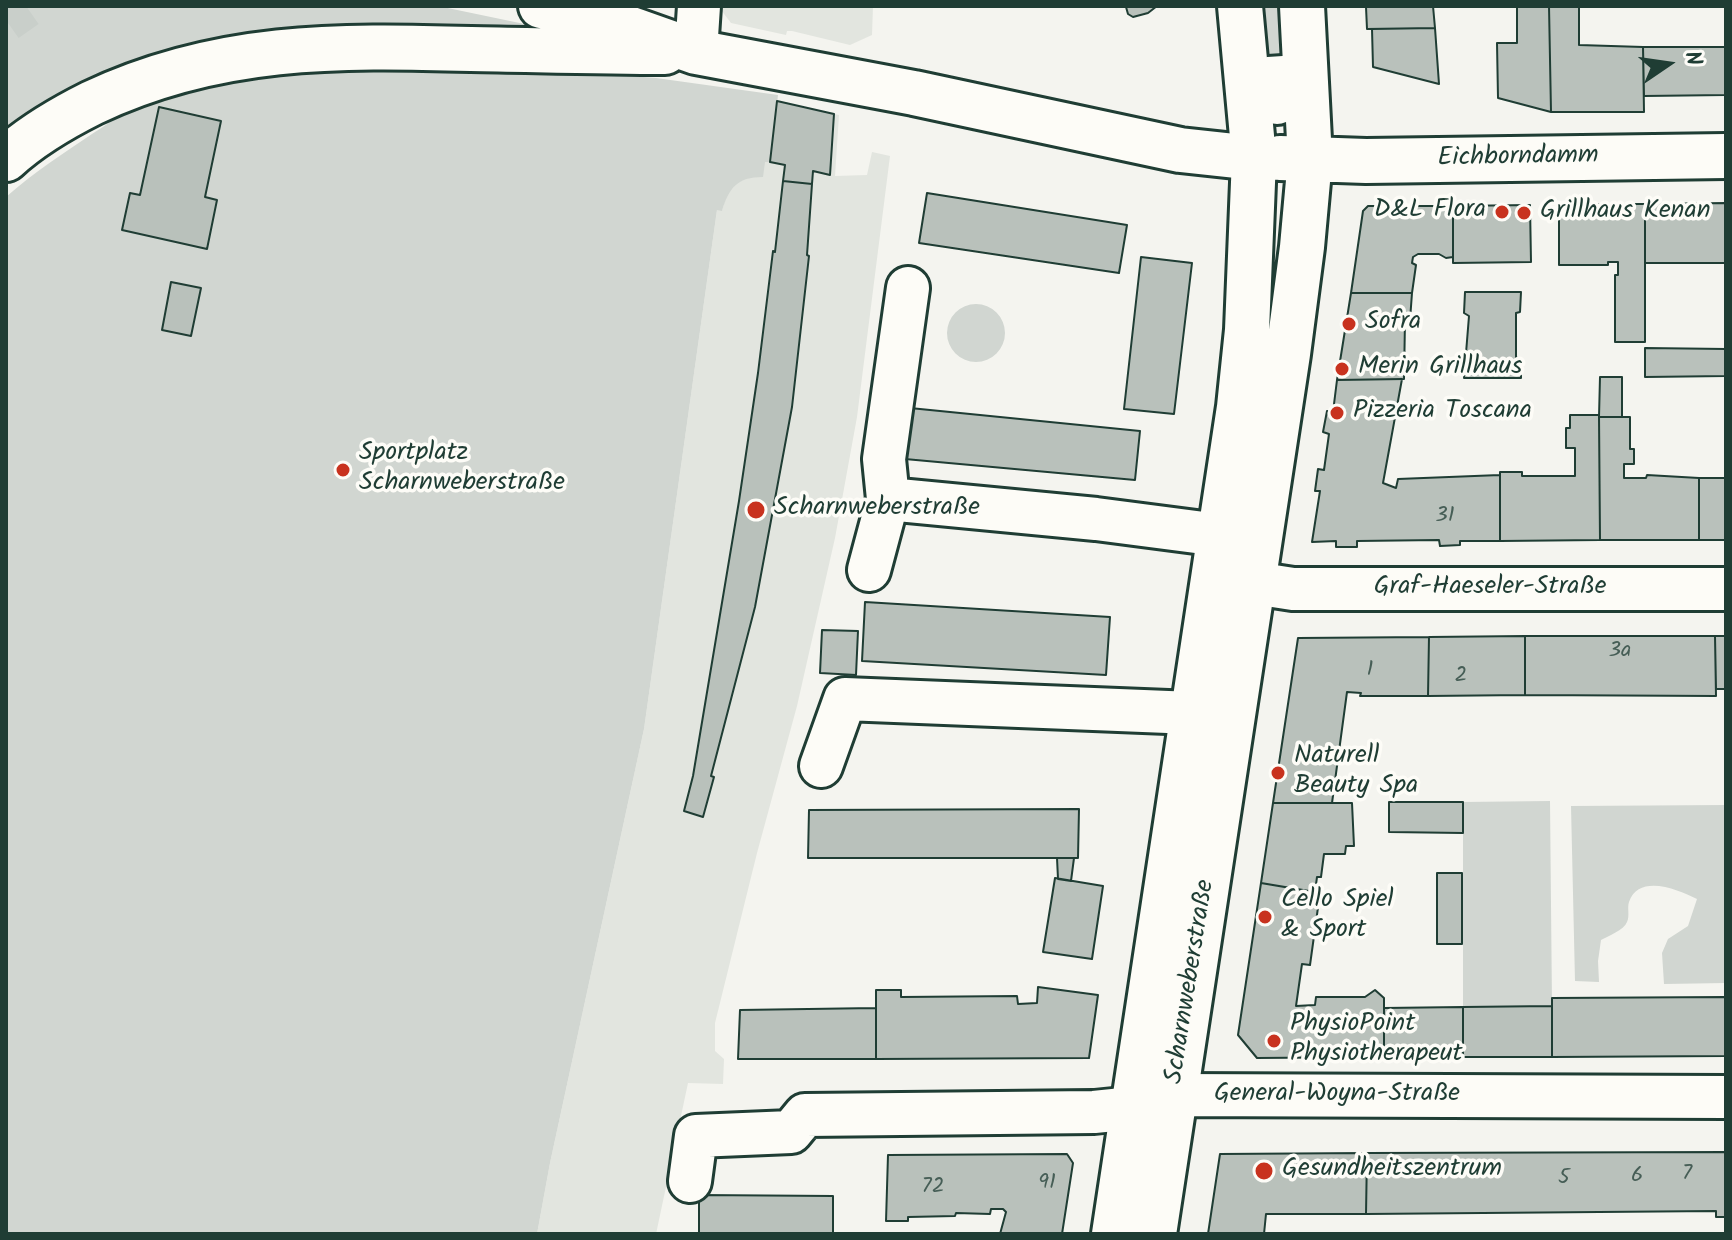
<!DOCTYPE html>
<html>
<head>
<meta charset="utf-8">
<style>
  body { margin:0 }
  #map { position:relative; width:1732px; height:1240px; overflow:hidden; background:#f4f4ef; font-family:Kalam,sans-serif }
  canvas { display:block }
  .frame { position:absolute; inset:0; border:8px solid #1f3d34; pointer-events:none }
  .north { position:absolute; left:1628px; top:24px; width:80px; height:80px; -webkit-text-stroke:6px #fdfcf7; paint-order:stroke; rotate:77deg; font-size:22px; font-weight:700; line-height:32px; text-align:center; color:#1f3d34 }
  .north::after { content:''; display:block; margin:auto; width:28px; height:36px; background:#1f3d34; clip-path:polygon(50% 0,100% 100%,50% 72%,0 100%) }
</style>
</head>
<body>
<div id="map">
<canvas width="1732" height="1240"></canvas>
<div class="frame"></div>
<div class="north">N</div>
</div>
<script>
const c = document.querySelector('canvas').getContext('2d');
c.lineJoin = 'round';
function fillPath(path, color) { c.fillStyle = color; c.fill(path, 'evenodd'); }
function stroke(path, color, width, dash) { c.strokeStyle = color; c.lineWidth = width; c.lineCap = dash ? 'butt' : 'round'; c.setLineDash(dash || []); c.stroke(path); }
function write(font, color, halo, rows, align = 'center') {
  c.font = font + ' Kalam,sans-serif'; c.lineWidth = 7; c.setLineDash([]); c.textBaseline = 'middle'; c.strokeStyle = halo; c.fillStyle = color; for (const [text, x, y, turn = 0] of rows) {
    c.save(); c.translate(x, y); c.rotate((+turn || 0) * Math.PI / 180); c.textAlign = isNaN(turn) ? turn : align; if (halo) c.strokeText(text, 0, 0); c.fillText(text, 0, 0); c.restore();
  }
}
const built = new Path2D(`
  M718 6H873L872 35 850 45 792 31H787L786 35 731 23Z
  M777 101 839 115 835 176 867 175 872 152 890 156 857 417 835 538 797 706 757 853 715 1023V1051L724 1059 723 1084 688 1083 656 1234H537L550 1163 644 729 717 210H722L728 191 738 182 751 177 765 161 769 162Z`);
const green = new Path2D(`
  M6 6H438L534 26C381 23 225 14 83 84 56 97 31 117 6 134Z
  M1265 6H1279L1284 77 1269 78Z
  M402 67 530 68 656 78 778 95 770 162H765L763 177C737 177 729 188 722 211L717 210 644 729 550 1163 537 1234H6V197C34 172 64 153 95 132 107 125 118 115 131 110 216 73 311 72 402 67Z
  M947 333a29 29 0 1 1 58 0a29 29 0 1 1-58 0Z
  M1550 801 1552 1006 1463 1007V802Z
  M1726 805V983L1664 984 1662 953 1668 939 1688 926 1697 899C1679 890 1639 873 1629 902 1627 908 1630 916 1627 922 1624 930 1608 936 1601 940L1598 961 1599 982 1575 981 1571 806Z`);
const building = new Path2D(`
  M1157 6 1148 13 1133 17 1128 14 1126 7Z
  M1433 6 1435 28 1367 29 1366 7Z
  M1517 6H1549L1551 112 1498 98 1497 43H1517Z
  M1549 6H1579V45L1643 47 1644 112H1551Z
  M1435 28 1439 84 1373 67 1372 29Z
  M1643 47H1726V95L1644 96Z
  M777 101 834 114 830 175 813 171 812 184 783 181 785 165 770 162Z
  M159 107 221 121 205 197 217 200 207 249 122 230 130 193 140 195Z
  M783 181 812 184 807 255 809 256 792 407 755 607 711 776 714 777 703 817 684 811 693 776 739 501 758 373 773 251 775 252Z
  M927 193 1127 225 1119 273 919 243Z
  M1726 203V263H1645V204Z
  M1559 204H1645V342H1615V275H1618V262H1608V265H1559Z
  M1530 205 1531 262 1453 263V206Z
  M1368 206H1453V257L1446 258 1439 254H1418L1413 257 1412 263 1416 265 1412 293H1351L1363 211Z
  M1141 257 1192 263 1174 414 1124 409Z
  M171 282 201 288 191 336 162 330Z
  M1465 292H1521L1520 312 1516 313V357L1521 360V378H1464L1469 316 1464 313Z
  M1351 293H1412L1410 320H1405L1404 379 1337 380Z
  M1645 348 1726 349V376L1645 377Z
  M1600 377H1622V417H1599Z
  M1402 379 1383 483 1396 488 1398 479 1500 475V541H1460V545L1440 546 1439 540 1357 541V547H1336V541L1312 542 1320 491H1315L1318 469 1324 470 1329 434 1323 432 1327 411 1333 412 1337 380Z
  M900 407 1140 431 1135 480 894 458Z
  M1570 415H1599L1600 540 1500 541V472H1522V476H1575V448H1566V428H1570Z
  M1599 417H1630V449H1634V464H1624V478H1646L1647 475 1699 478V540H1600Z
  M1699 478H1726V540H1699Z
  M865 602 1110 617 1106 675 862 661Z
  M822 630 858 631 856 675 820 673Z
  M1525 636H1715L1716 696 1525 695Z
  M1525 636V695L1428 696 1429 637Z
  M1715 636H1726V689H1716Z
  M1429 637 1428 696H1360L1361 693 1347 692 1332 803H1273L1298 638Z
  M1389 802H1463V833L1389 832Z
  M1273 803H1352L1354 846H1346L1345 854H1324L1321 877H1317L1315 892 1261 883Z
  M1079 809 1078 858H808L809 810Z
  M1057 858H1074L1071 881 1058 879Z
  M1437 873H1462V944H1437Z
  M1055 878 1103 886 1092 959 1043 952Z
  M1261 883 1320 893 1310 965 1302 964 1296 1006 1315 1005 1316 997H1365L1375 990 1384 998V1057L1257 1058 1238 1035Z
  M1038 987 1098 995 1089 1058 876 1059V990H901V997L1017 996 1018 1004 1037 1003Z
  M1726 997V1056L1552 1057V998Z
  M1552 1006V1057H1463V1007Z
  M1463 1007V1057H1384V1008Z
  M876 1008V1059H738L740 1010Z
  M1726 1152V1217H1716V1211L1366 1214 1367 1153Z
  M1367 1153 1366 1214H1266L1264 1234H1208L1220 1154Z
  M1067 1154 1073 1163 1062 1234H1000L1006 1212 1003 1209H991L990 1214 956 1213 955 1216 908 1217V1221H886L888 1155Z
  M699 1195 833 1196V1234H699Z`);
const highwayTunnel = new Path2D(`
  M6 20 26 6`);
const minor = new Path2D(`
  M696 52 699 6
  M1284 77V90L1277 103 1272 102 1269 78Z
  M888 499 884 459 908 288
  M869 570 888 499 1096 519 1219 535
  M1254 583 1293 589H1726
  M821 766 845 699 1193 713
  M690 1181 696 1136 791 1132 805 1115 1094 1112 1133 1108 1174 1095 1726 1097`);
const major = new Path2D(`
  M1280 158 1366 161 1726 156
  M1114 1234 1239 407 1247 330 1254 158 1240 6
  M1154 1234 1288 354 1302 247 1310 159 1302 6`);
const highway = new Path2D(`
  M541 6 600 18 696 52 914 93 1180 150 1254 158
  M6 159C31 136 62 118 92 103 216 44 338 45 471 49 536 50 601 52 665 52`);
const markers = [
  [1502,212,8,"#c8321e"],
  [1524,213,8,"#c8321e"],
  [1349,324,8,"#c8321e"],
  [1342,369,8,"#c8321e"],
  [1337,413,8,"#c8321e"],
  [343,470,8,"#c8321e"],
  [756,510,10,"#c8321e"],
  [1278,773,8,"#c8321e"],
  [1265,917,8,"#c8321e"],
  [1274,1041,8,"#c8321e"],
  [1264,1171,10,"#c8321e"]
];
const numberNames = [
  ["31",1445,517],
  ["3a",1620,652],
  ["1",1370,671],
  ["2",1461,677],
  ["7",1687,1175],
  ["6",1637,1177],
  ["5",1564,1179],
  ["91",1047,1184],
  ["72",933,1188]
];
const streetNames = [
  ["Eichborndamm",1518,159,-1],
  ["Graf-Haeseler-Straße",1490,589],
  ["Scharnweberstraße",1192,982,-81],
  ["General-Woyna-Straße",1337,1096]
];
const poiNames = [
  ["D&L Flora",1486,212,"right"],
  ["Grillhaus Kenan",1540,213],
  ["Sofra",1365,324],
  ["Merin Grillhaus",1358,369],
  ["Pizzeria Toscana",1353,413],
  ["Sportplatz",359,455],
  ["Scharnweberstraße",359,485],
  ["Scharnweberstraße",774,510],
  ["Naturell",1294,758],
  ["Beauty Spa",1294,788],
  ["Cello Spiel",1281,902],
  ["& Sport",1281,932],
  ["PhysioPoint",1290,1026],
  ["Physiotherapeut",1290,1056],
  ["Gesundheitszentrum",1282,1171]
];
fillPath(built, '#e2e5df');
fillPath(green, '#d1d6d1');
fillPath(building, '#b9c1bb');
stroke(building, '#1f3d34', 2);
stroke(highwayTunnel, '#c9cfca', 44, [44, 22]);
stroke(minor, '#1f3d34', 48);
stroke(major, '#1f3d34', 50);
stroke(highway, '#1f3d34', 50);
stroke(minor, '#fdfcf7', 42);
stroke(major, '#fdfcf7', 44);
stroke(highway, '#fdfcf7', 44);
for (const [x, y, r, color] of markers) { const dot = new Path2D(); dot.arc(x, y, r, 0, 2 * Math.PI); c.fillStyle = color; c.fill(dot); stroke(dot, '#fdfcf7', 3); }
write('22px', '#465e56', null, numberNames);
write('26px', '#1f3d34', '#fdfcf7', streetNames);
write('26px', '#1f3d34', '#fdfcf7', poiNames, 'left');
</script>
</body>
</html>
